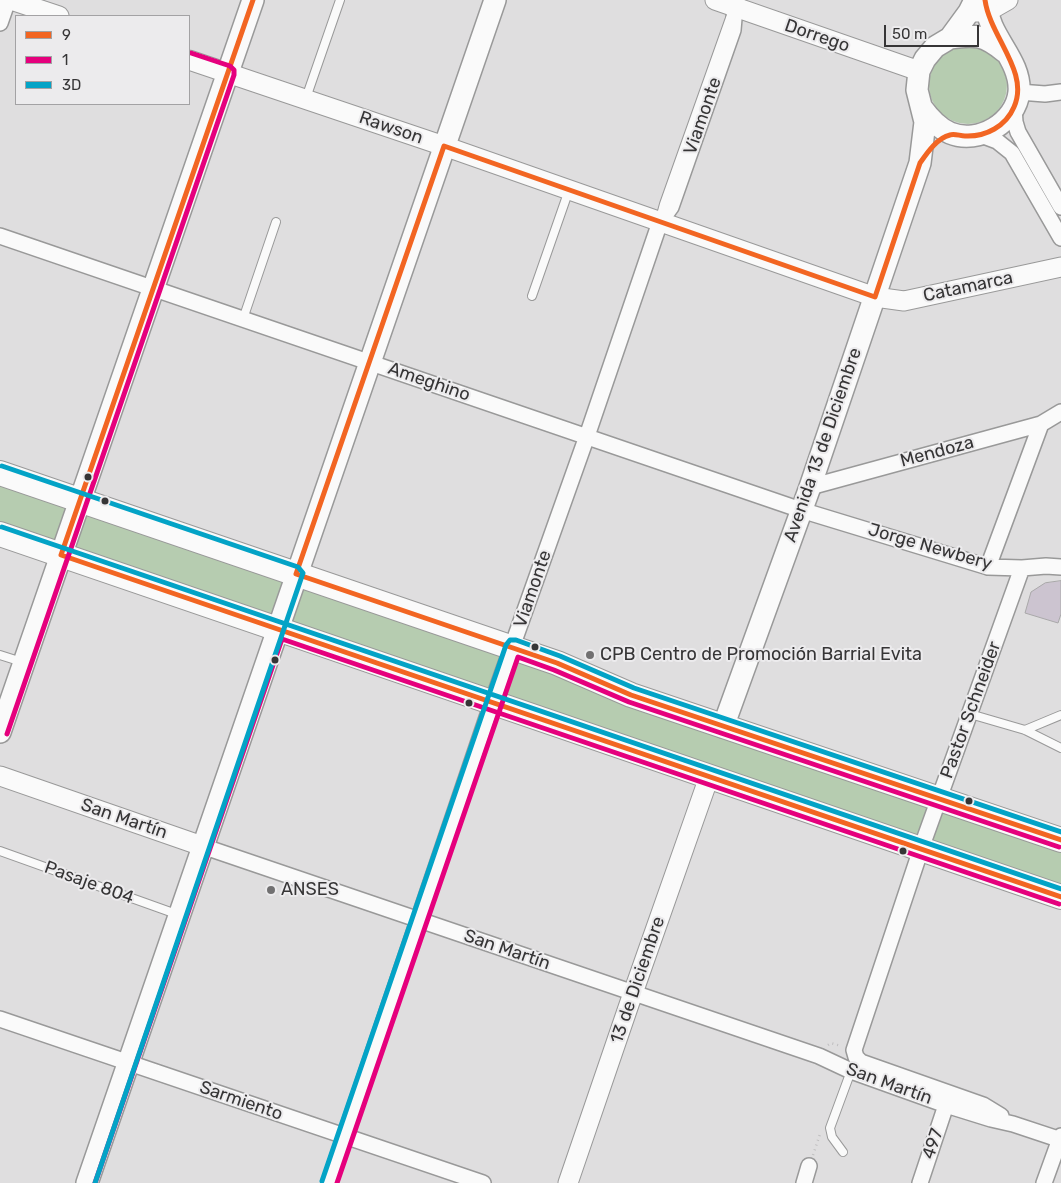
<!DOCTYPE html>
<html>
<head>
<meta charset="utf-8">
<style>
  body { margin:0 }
  #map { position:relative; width:1061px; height:1183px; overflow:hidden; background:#dfdedf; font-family:Rubik,sans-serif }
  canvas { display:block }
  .legend { position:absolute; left:15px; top:15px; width:175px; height:90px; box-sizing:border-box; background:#ecebed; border:1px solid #a3a2a4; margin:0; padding:6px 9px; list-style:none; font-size:15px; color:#363536 }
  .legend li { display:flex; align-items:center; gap:10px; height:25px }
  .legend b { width:25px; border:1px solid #a3a2a4 }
  .scale { position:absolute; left:884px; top:25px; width:95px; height:22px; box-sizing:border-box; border:2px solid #363536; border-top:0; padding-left:6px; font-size:15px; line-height:18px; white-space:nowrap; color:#363536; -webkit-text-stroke:4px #ecebed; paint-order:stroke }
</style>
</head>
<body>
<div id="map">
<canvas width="1061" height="1183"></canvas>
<ul class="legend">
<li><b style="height:6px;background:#f26522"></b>9</li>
<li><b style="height:6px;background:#e5007d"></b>1</li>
<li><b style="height:6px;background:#03a3c6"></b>3D</li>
</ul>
<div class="scale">50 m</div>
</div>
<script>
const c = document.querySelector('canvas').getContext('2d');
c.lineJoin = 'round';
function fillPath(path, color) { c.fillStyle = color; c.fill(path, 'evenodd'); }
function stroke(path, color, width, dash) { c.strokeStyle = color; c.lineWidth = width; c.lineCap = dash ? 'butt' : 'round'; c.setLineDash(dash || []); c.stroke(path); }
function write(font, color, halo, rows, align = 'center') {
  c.font = font + ' Rubik,sans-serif'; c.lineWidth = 4; c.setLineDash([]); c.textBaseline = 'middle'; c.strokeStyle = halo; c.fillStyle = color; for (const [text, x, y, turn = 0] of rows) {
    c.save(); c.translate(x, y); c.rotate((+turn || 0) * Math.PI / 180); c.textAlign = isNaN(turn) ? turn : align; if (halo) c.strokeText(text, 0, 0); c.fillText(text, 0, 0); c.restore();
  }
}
const green = new Path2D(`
  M929 85a39 39 0 1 1 78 0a39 39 0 1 1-78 0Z
  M0 473 1061 840V897L0 534Z`);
const building = new Path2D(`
  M1061 581V614L1058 623 1025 613 1031 592 1045 583Z`);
const path = new Path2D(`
  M828 1045 831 1043 841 1046
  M813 1155 820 1134`);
const service = new Path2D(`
  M306 98 340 0
  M661 215 664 204 730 18
  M532 296 569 190
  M243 319 276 222
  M0 655 22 662
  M970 714 1025 730 1061 748
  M1025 730 1061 715
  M0 851 179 915
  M843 1152 832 1137 830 1128 851 1071`);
const minor = new Path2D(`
  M0 23 8 0
  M1019 92 1045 94 1061 92
  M1014 108 1015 122 1018 132 1061 207
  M981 135 997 141 1012 153 1061 238
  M0 236 801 510 988 567 1022 568 1046 566 1061 567
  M810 487 1041 424 1061 412
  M988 567 1041 424
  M202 846 819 1056 851 1071 946 1105 991 1119 1013 1124 1061 1140
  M0 1019 483 1183
  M1001 1116 983 1105 861 1062 856 1057 854 1050 923 843 1022 568
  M329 1183 492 703 587 436 660 222 671 207 733 30 735 7 737 0
  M804 1183 809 1166
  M920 1183 946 1105
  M1044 1183 1061 1136`);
const tertiary = new Path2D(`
  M11 0 59 16
  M715 0 919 71
  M973 12H987L1008 0
  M189 60 444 146 875 297 904 301 1061 267
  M0 776 202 846
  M568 1183 633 993 709 777`);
const secondary = new Path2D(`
  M950 38C976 34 984 35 1005 52
  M922 108C930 119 938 128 950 133 979 145 1016 122 1019 92 1021 67 1001 47 992 26 988 17 986 9 985 0
  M723 727 810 487 920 163 925 122 917 90 919 71 925 59 935 47 950 38 969 12 975 0
  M0 732 253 0
  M87 1183 495 0`);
const primary = new Path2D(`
  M0 473 557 663 631 695 1061 840
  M0 534 1061 897`);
const bus1 = new Path2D(`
  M253 0 61 555 1061 897
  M985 0C990 37 1030 72 1014 107 1006 126 986 137 965 136 960 136 954 133 950 135 937 138 927 153 920 163L875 297 444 146 296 574 557 663 631 695 1061 840`);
const bus2 = new Path2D(`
  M7 734 234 75V70L230 66 191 53
  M95 1183 282 639 1059 904
  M337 1183 518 657 554 670 629 702 1059 847`);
const bus3 = new Path2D(`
  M2 466 298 567 303 573 95 1183
  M2 527 1061 889
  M322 1181 506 645 510 640H516L560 656 634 688 1061 832`);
const markers = [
  [88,477,4.5,"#363536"],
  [105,501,4.5,"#363536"],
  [535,647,4.5,"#363536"],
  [590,655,5,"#717071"],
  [275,660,4.5,"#363536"],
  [469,703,4.5,"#363536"],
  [969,801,4.5,"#363536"],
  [903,851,4.5,"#363536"],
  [271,890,5,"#717071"]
];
const streetNames = [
  ["Dorrego",817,36,19],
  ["Viamonte",703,116,-71],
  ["Rawson",391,128,19],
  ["Catamarca",968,287,-12],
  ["Ameghino",429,382,19],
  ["Avenida 13 de Diciembre",823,445,-71],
  ["Mendoza",937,452,-15],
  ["Jorge Newbery",930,547,16],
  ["Viamonte",533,589,-71],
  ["Pastor Schneider",971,710,-70],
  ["San Martín",124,819,19],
  ["Pasaje 804",89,883,20],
  ["San Martín",507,950,19],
  ["13 de Diciembre",638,980,-71],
  ["San Martín",889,1084,20],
  ["Sarmiento",241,1101,19],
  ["497",933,1144,-71]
];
const poiNames = [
  ["CPB Centro de Promoción Barrial Evita",600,655],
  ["ANSES",281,890]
];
fillPath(green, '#b6ccb0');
fillPath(building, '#ccc4d0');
stroke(building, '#a9a8a9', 1);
stroke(service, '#999', 10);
stroke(minor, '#999', 18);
stroke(tertiary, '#999', 21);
stroke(secondary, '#999', 24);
stroke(primary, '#999', 26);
stroke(path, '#bfbebf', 2.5, [1, 4]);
stroke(service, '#fafafa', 8);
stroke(minor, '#fafafa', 15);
stroke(tertiary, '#fafafa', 19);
stroke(secondary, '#fafafa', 21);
stroke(primary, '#fafafa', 24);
stroke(bus1, '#f26522', 5);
stroke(bus2, '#e5007d', 5);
stroke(bus3, '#03a3c6', 5);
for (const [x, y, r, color] of markers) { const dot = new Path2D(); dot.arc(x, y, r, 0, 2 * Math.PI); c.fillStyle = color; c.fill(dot); stroke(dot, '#ecebed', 2); }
write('18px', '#363536', '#ecebed', streetNames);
write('18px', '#363536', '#ecebed', poiNames, 'left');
</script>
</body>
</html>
